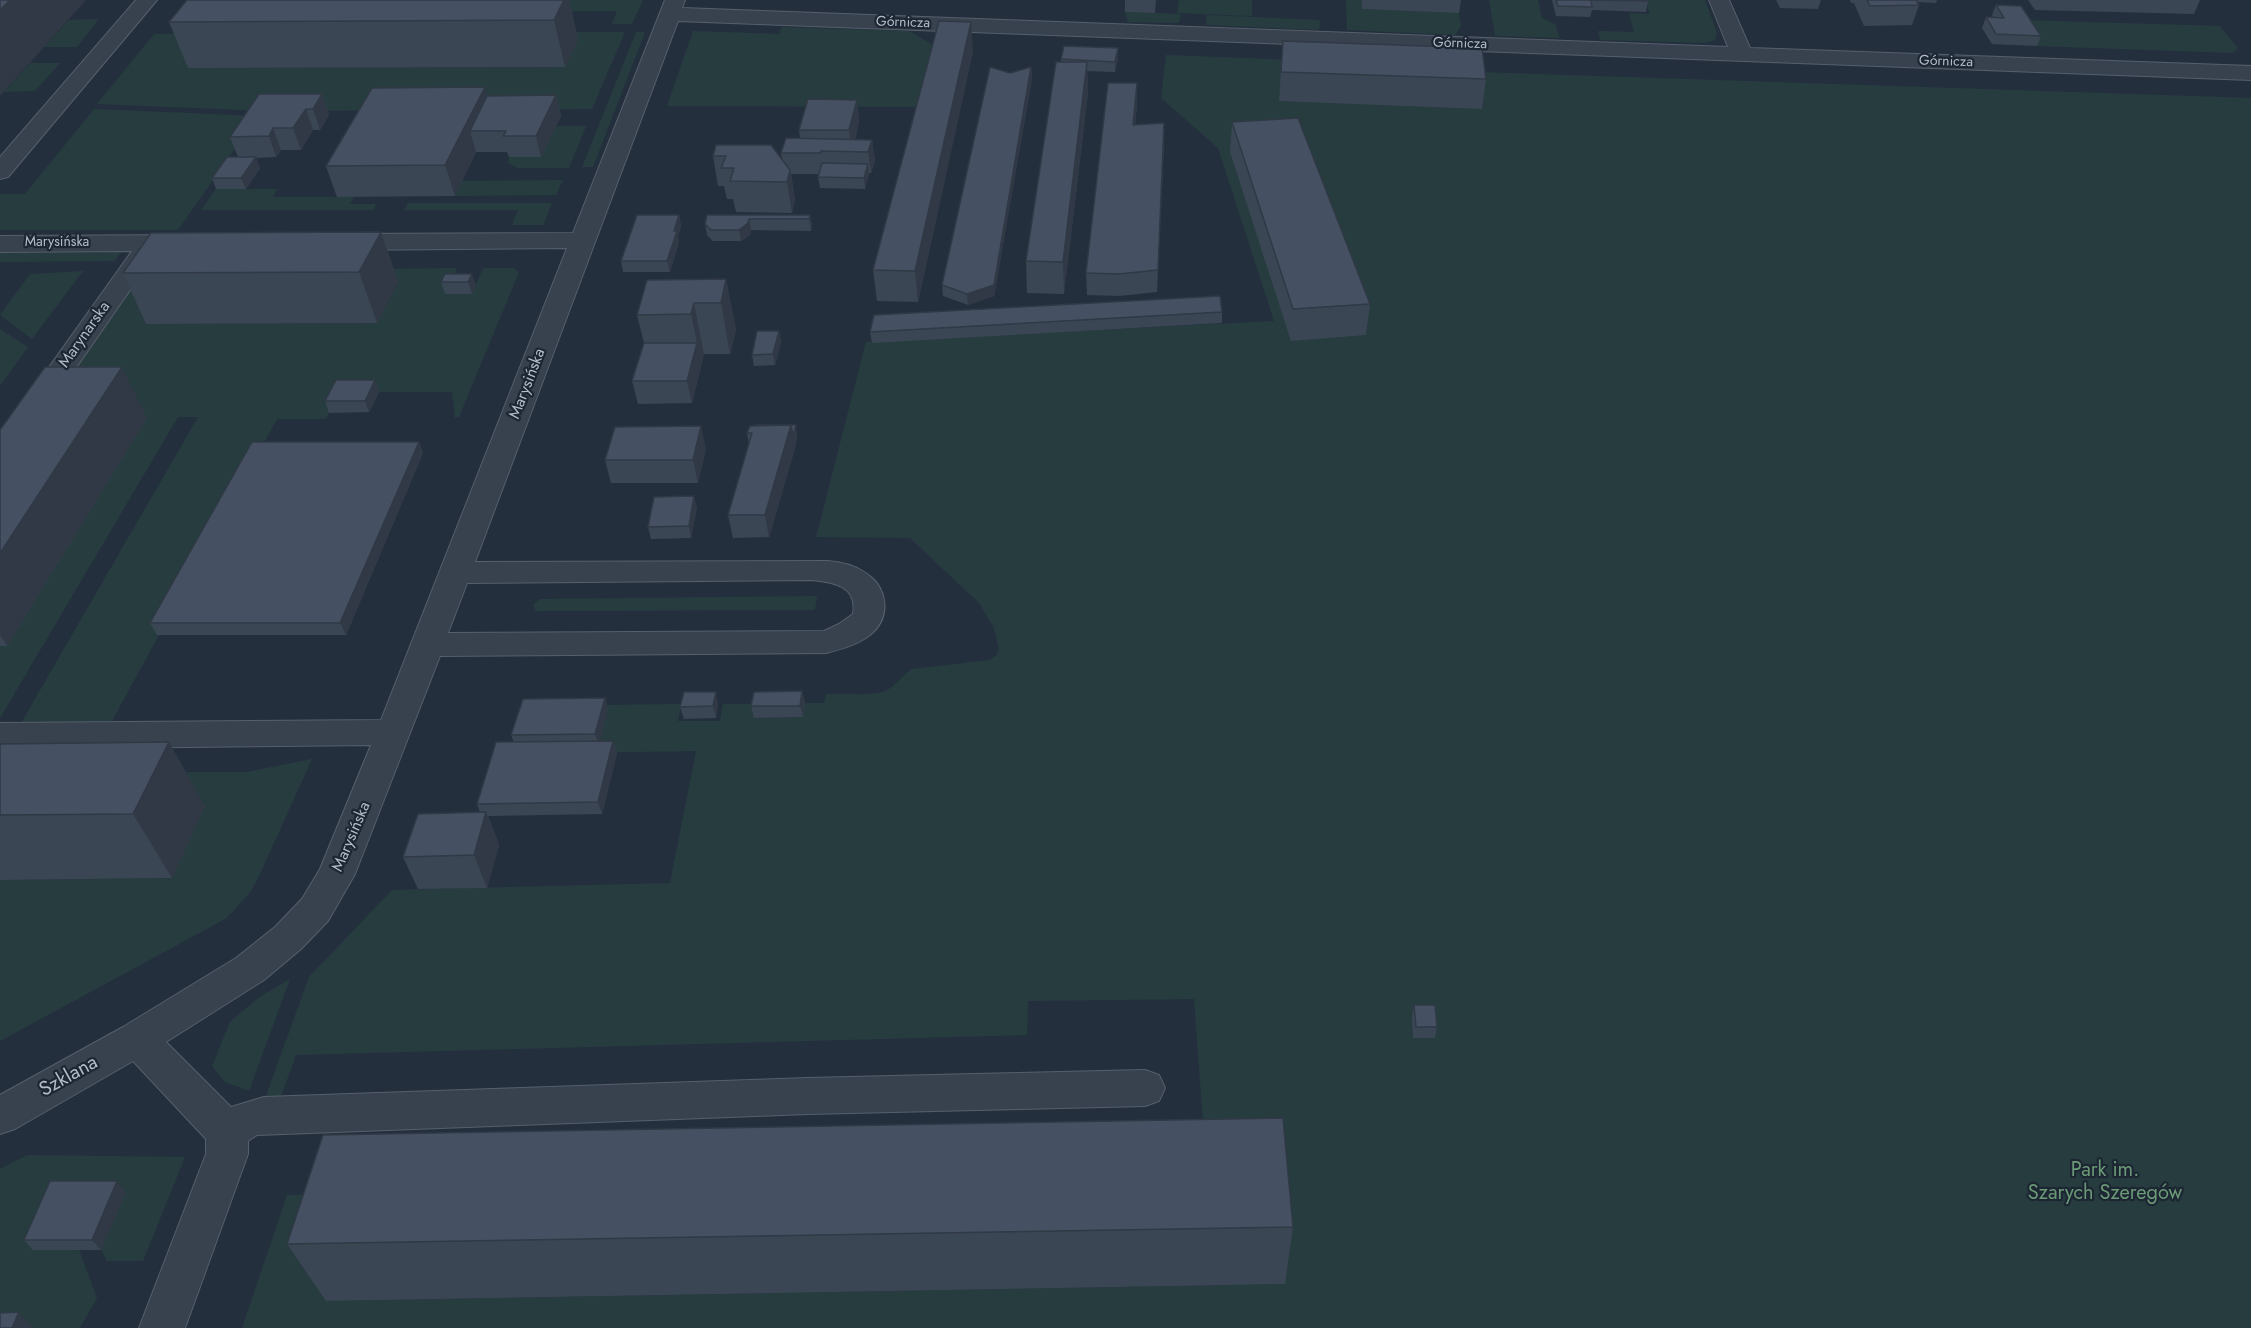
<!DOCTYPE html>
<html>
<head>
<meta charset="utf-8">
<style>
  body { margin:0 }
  canvas { display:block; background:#242f3e }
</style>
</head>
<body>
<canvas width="2251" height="1328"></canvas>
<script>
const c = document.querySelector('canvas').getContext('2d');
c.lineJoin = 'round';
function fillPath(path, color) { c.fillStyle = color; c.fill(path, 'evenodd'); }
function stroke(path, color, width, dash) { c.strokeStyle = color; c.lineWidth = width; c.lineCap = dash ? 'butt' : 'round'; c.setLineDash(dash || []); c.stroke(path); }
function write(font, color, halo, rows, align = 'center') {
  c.font = font + ' Jost,sans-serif'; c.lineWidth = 4.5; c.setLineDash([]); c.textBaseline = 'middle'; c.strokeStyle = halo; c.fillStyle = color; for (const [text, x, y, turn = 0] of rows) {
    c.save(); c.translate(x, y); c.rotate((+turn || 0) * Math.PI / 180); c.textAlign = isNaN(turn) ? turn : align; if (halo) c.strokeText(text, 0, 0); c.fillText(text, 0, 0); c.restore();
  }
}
const green = new Path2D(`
  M442 0H643L632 24H612L617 11 411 12Z
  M1179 0H1252V16L1177 13Z
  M1346 0H1362V9L1459 13 1461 26 1455 35 1347 30Z
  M1489 0H1538L1542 18 1555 24 1560 38 1495 36Z
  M1645 0H1705L1717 33 1715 40 1705 43 1600 40 1598 31 1634 32 1629 13 1650 14Z
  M1125 12 1181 14 1179 23 1128 22Z
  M1207 15 1320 20 1319 30 1206 25Z
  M99 19 77 47H44L69 20Z
  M2020 20 2220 26 2238 48 2233 53 2037 46Z
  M782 27 909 31 942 50 927 107 667 106 693 31 779 34Z
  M553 32H625L592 109 267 111 97 104 154 34 233 33 189 68 565 67 577 40Z
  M636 32H645L593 167H582Z
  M1166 55 1477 67 1478 72 2251 98V1328H242L287 1195 360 1194 327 1301 1285 1284 1203 1122 1194 999 1028 1001 1027 1035 296 1055 282 1094 269 1104 264 1101 309 977 392 890 670 883 696 751 501 754 599 746 608 710 535 706 681 704 678 721H720L723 704H756L754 718 802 717 805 703H824L826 694C841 693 874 697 887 690 897 685 902 675 912 669L990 660 996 656 999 650 994 628 979 603 910 538 816 537 866 342 1274 321 1218 148 1161 98Z
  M30 63H60L35 91 4 92Z
  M94 109 258 116 178 230H0V194H25Z
  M556 126H586L569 168H517L508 163 509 157H541Z
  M563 180 556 195 455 196 462 181Z
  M216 189H277L273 197H354L350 204H376L373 210H201Z
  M408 203H552L543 225H512L518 210H404Z
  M121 252 115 261 0 262V253Z
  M457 268 449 285 472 294 483 268H513L519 272 459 417 455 418 452 392H340L326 419H277L112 721 21 723 198 417H178L0 718V477L139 271 147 324 377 323 398 283 374 269Z
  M83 271 32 339 0 315 30 274Z
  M0 329 28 347 0 386Z
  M817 596 815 610 536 611 533 605 540 599Z
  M312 759 259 876 251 891 227 918 0 1041V880L172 878V772H247Z
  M290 979 249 1091 225 1082 212 1066 230 1022 258 998Z
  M27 1155 185 1157 143 1261H107L101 1250 125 1193 34 1250H79L97 1298 80 1328H0V1169Z`);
const minor = new Path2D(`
  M136 0H157L8 177 0 179V157Z
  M665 0H685L682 8 1728 47 1709 0H1729L1750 48 2251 66V80L678 21 475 562 828 561C840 562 854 565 864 572 888 586 892 617 870 635 857 645 841 649 826 653L440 656 355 874 328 921 301 949 264 980 166 1042 231 1107 264 1097 808 1078 1145 1070 1159 1075 1165 1088 1159 1101 1145 1106 808 1114 257 1135 248 1141V1154L185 1328H139L206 1154V1139L133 1061 15 1129 0 1134V1095L123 1027 236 958 275 927 302 899 320 869 371 745 0 749V723L381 720 567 248 341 250 332 247 328 242 332 237 341 234 573 233ZM812 580C833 582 858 586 853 614L839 624 824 631 448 633 467 583Z
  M190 235 199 238 203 243 199 248 157 251 10 463 0 466V436L132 251 0 252V236Z`);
const wall = new Path2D(`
  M187 0H569L578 40 565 67 188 68 169 22Z
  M1125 0H1156L1155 13 1125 12Z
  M1362 0H1461L1459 13 1362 9Z
  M1552 0H1647L1648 1 1646 12 1592 10 1590 17 1556 16Z
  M1776 0H1821L1818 9 1780 8Z
  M1850 0H1937L1936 3 1918 2 1919 5 1912 25 1864 26 1854 3H1851Z
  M2028 0H2200L2194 14 2035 10Z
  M1996 5 2041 36 2037 46 1992 44 1982 28 1986 17 1994 18 1992 15Z
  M1283 41 1486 79 1482 109 1279 101Z
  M973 51 918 302 877 301 873 270Z
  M1061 59H1118L1115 72 1087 71 1088 92 1064 294 1027 293 1026 261Z
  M1031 67 1032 78 994 296 968 305 943 296 942 285 1010 73Z
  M1137 83V104L1135 125 1164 144 1157 292 1119 296 1087 295 1086 273Z
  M322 94 329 115 320 130H313L301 150H281L276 157 256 158 260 168 246 189H216L212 178 238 157 230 137Z
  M556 95 561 116 541 157H509L507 152H476L455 196 337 197 326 166 487 96Z
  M857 100 859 121 855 140H872L875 161 871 173H869L865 189 820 188 818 177 819 174H791L795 200 792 213 736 212 733 199H727L724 186H718L713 156 716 145 782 159 781 153 800 138 799 130Z
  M1232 122 1370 304 1366 335 1291 341 1230 152Z
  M679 215 681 226 678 236 679 242 670 272H623L621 261Z
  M707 215H810L812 226 811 231 751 230 750 235 741 241H713L707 235 705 224Z
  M381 232 398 282 377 323 146 324 123 273Z
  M445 274 476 285 472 294H445L441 282Z
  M726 279 736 330 730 354H704L692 403 638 404 632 381 644 343 637 315Z
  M1222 312V323L872 343 870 332Z
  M779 331 781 342 775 365 754 366 752 355Z
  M379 392 369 412 329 413 325 401Z
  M147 418 7 646H0V430Z
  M747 433 797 436 795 448 769 537 733 538 728 515 749 445Z
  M419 442 423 453 346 635H157L150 623Z
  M706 449 698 483H611L605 460Z
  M697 507 691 538 651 539 648 527Z
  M802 691 805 703 803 717 754 718 751 706Z
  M605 698 608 710 600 741H613L617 753 602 814 488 816 499 845 487 888 418 889 403 857 480 812 477 804 514 742 511 735Z
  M718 704 716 718 684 719 680 707Z
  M0 744 205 806 172 878 0 880Z
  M1414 1005 1437 1027 1435 1038H1413L1412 1017Z
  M126 1192 101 1250H33L24 1240Z
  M1293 1227 1285 1284 326 1301 287 1244Z`);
const shadedWall = new Path2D(`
  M10 0H86L0 96V10Z
  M564 0H569L578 40 565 67 554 20Z
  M971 22 973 51 918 302 915 271Z
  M1118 48V59L1115 72V62Z
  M1087 62 1088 92 1064 294 1063 262Z
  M1031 67 1032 78 994 296 968 305 967 294Z
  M1137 83V104L1133 146V125Z
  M485 87 493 116 470 131 476 152 455 196 445 165Z
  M322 94 329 115 320 130 313 109Z
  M556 95 561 116 541 157 536 136Z
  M857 100 859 121 852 151 849 130Z
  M306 109 313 130 301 150 293 128Z
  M1164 123V144L1157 292 1158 270Z
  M273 128 281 150 276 157 269 136Z
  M872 140 875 161 871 173 868 152Z
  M256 157 260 168 246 189 241 178Z
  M868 164 869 175 865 189 864 178Z
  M790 170 795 200 792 213 787 182Z
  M679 215 681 226 678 236 679 242 670 272 667 261 674 231Z
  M810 215 812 226 811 231 809 219Z
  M749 219 751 230 750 235 741 241 739 230Z
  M381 232 398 282 377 323 359 272Z
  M472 274 476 285 472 294 468 282Z
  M726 279 736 330 730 354 721 303Z
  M694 303 704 354 692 403 687 381 697 343 691 314Z
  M779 331 781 342 775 365 773 354Z
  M122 367 147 418 7 646 0 635V553Z
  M375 380 379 392 369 412 365 401Z
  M791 425H796L797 436 795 448 769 537 765 515Z
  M701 426 706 449 698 483 693 460Z
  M419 442 423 453 346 635 340 623Z
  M694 496 697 507 691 538 689 526Z
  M802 691 805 703 803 717 800 706Z
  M716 692 718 704 716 718 713 706Z
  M605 698 608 710 599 746 595 734Z
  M613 741 617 753 602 814 598 802Z
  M169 742 205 806 172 878 133 814Z
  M486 812 499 845 487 888 474 855Z
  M117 1181 126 1192 101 1250 92 1240Z
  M19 1312 34 1328H12Z`);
const building = new Path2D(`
  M0 0H10L0 10Z
  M187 0H564L554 20 169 22Z
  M1556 0H1647L1648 1 1591 0 1592 7 1558 6Z
  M1867 0H1916L1919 5 1870 6Z
  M1996 5 2021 6 2041 36 1996 34 1986 17 2004 18Z
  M939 21 971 22 915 271 873 270Z
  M1283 41 1482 48 1486 79 1281 72Z
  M1064 46 1118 48 1115 62 1061 59Z
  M1056 62H1087L1063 262 1026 261Z
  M990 67 1010 73 1031 67 994 285 967 294 942 285Z
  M1108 83H1137L1133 125 1164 123 1158 270 1119 274 1086 273Z
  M485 87 445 165 326 166 372 88Z
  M259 94H322L313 109H306L293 128H273L269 136 230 137Z
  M556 95 536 136H503L506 131H470L487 96Z
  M808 99 857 100 849 130H799Z
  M1298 118 1370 304 1293 309 1232 122Z
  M786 138 872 140 868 152 821 151V153H781Z
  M716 145H771L790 170 787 182 730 181 734 168H721L726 156H713Z
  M227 157H256L241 178H212Z
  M822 163 868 164 864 178 818 177Z
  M637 215H679L674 231H677L667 261H621Z
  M707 215H810L809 219H749L748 223 739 230H711L705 224Z
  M381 232 359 272 123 273 151 233Z
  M445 274H472L468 282H441Z
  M726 279 721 303H694L691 314 637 315 647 280Z
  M1220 296 1222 312 870 332 874 315Z
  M757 331H779L773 354 752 355Z
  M644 343H697L687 381H632Z
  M45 367H122L0 553V430Z
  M336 380H375L365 401H325Z
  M755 425H796L793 436 791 425Z
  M791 425 765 515H728L752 433H747L750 426Z
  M701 426 693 460H605L615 427Z
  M252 442H419L340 623H150Z
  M694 496 689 526 648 527 654 497Z
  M802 691 800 706H751L754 692Z
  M684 692H716L713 706 680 707Z
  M605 698 595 734 511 735 523 699Z
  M613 741 598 802 477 804 496 742Z
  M169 742 133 814 0 815V744Z
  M486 812 474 855 403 857 418 814Z
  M1414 1005H1435L1437 1027H1416Z
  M1283 1118 1293 1227 287 1244 323 1135Z
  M50 1181H117L92 1240H24Z
  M19 1312 12 1328H0V1313Z`);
const farStreetnames = [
  ["Górnicza",903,23,2],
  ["Górnicza",1460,44,2],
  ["Górnicza",1946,62,2],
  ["Marysińska",57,243]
];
const streetNames = [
  ["Marynarska",85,335,-55],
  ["Marysińska",528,384,-69],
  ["Marysińska",352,837,-67]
];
const nearStreetnames = [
  ["Szklana",69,1077,-29]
];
const nearParknames = [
  ["Park im.",2105,1171],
  ["Szarych Szeregów",2105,1194]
];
fillPath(green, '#263c3f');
stroke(minor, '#565f6c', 2);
fillPath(minor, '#38414e');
fillPath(wall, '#3b4654');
fillPath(shadedWall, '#303945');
fillPath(building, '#455162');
stroke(building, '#303945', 1.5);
write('14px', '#b4bcc9', '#1d2633', farStreetnames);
write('16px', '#b4bcc9', '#1d2633', streetNames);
write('20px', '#b4bcc9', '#1d2633', nearStreetnames);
write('20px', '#6b9a76', '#1d2633', nearParknames);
</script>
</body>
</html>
